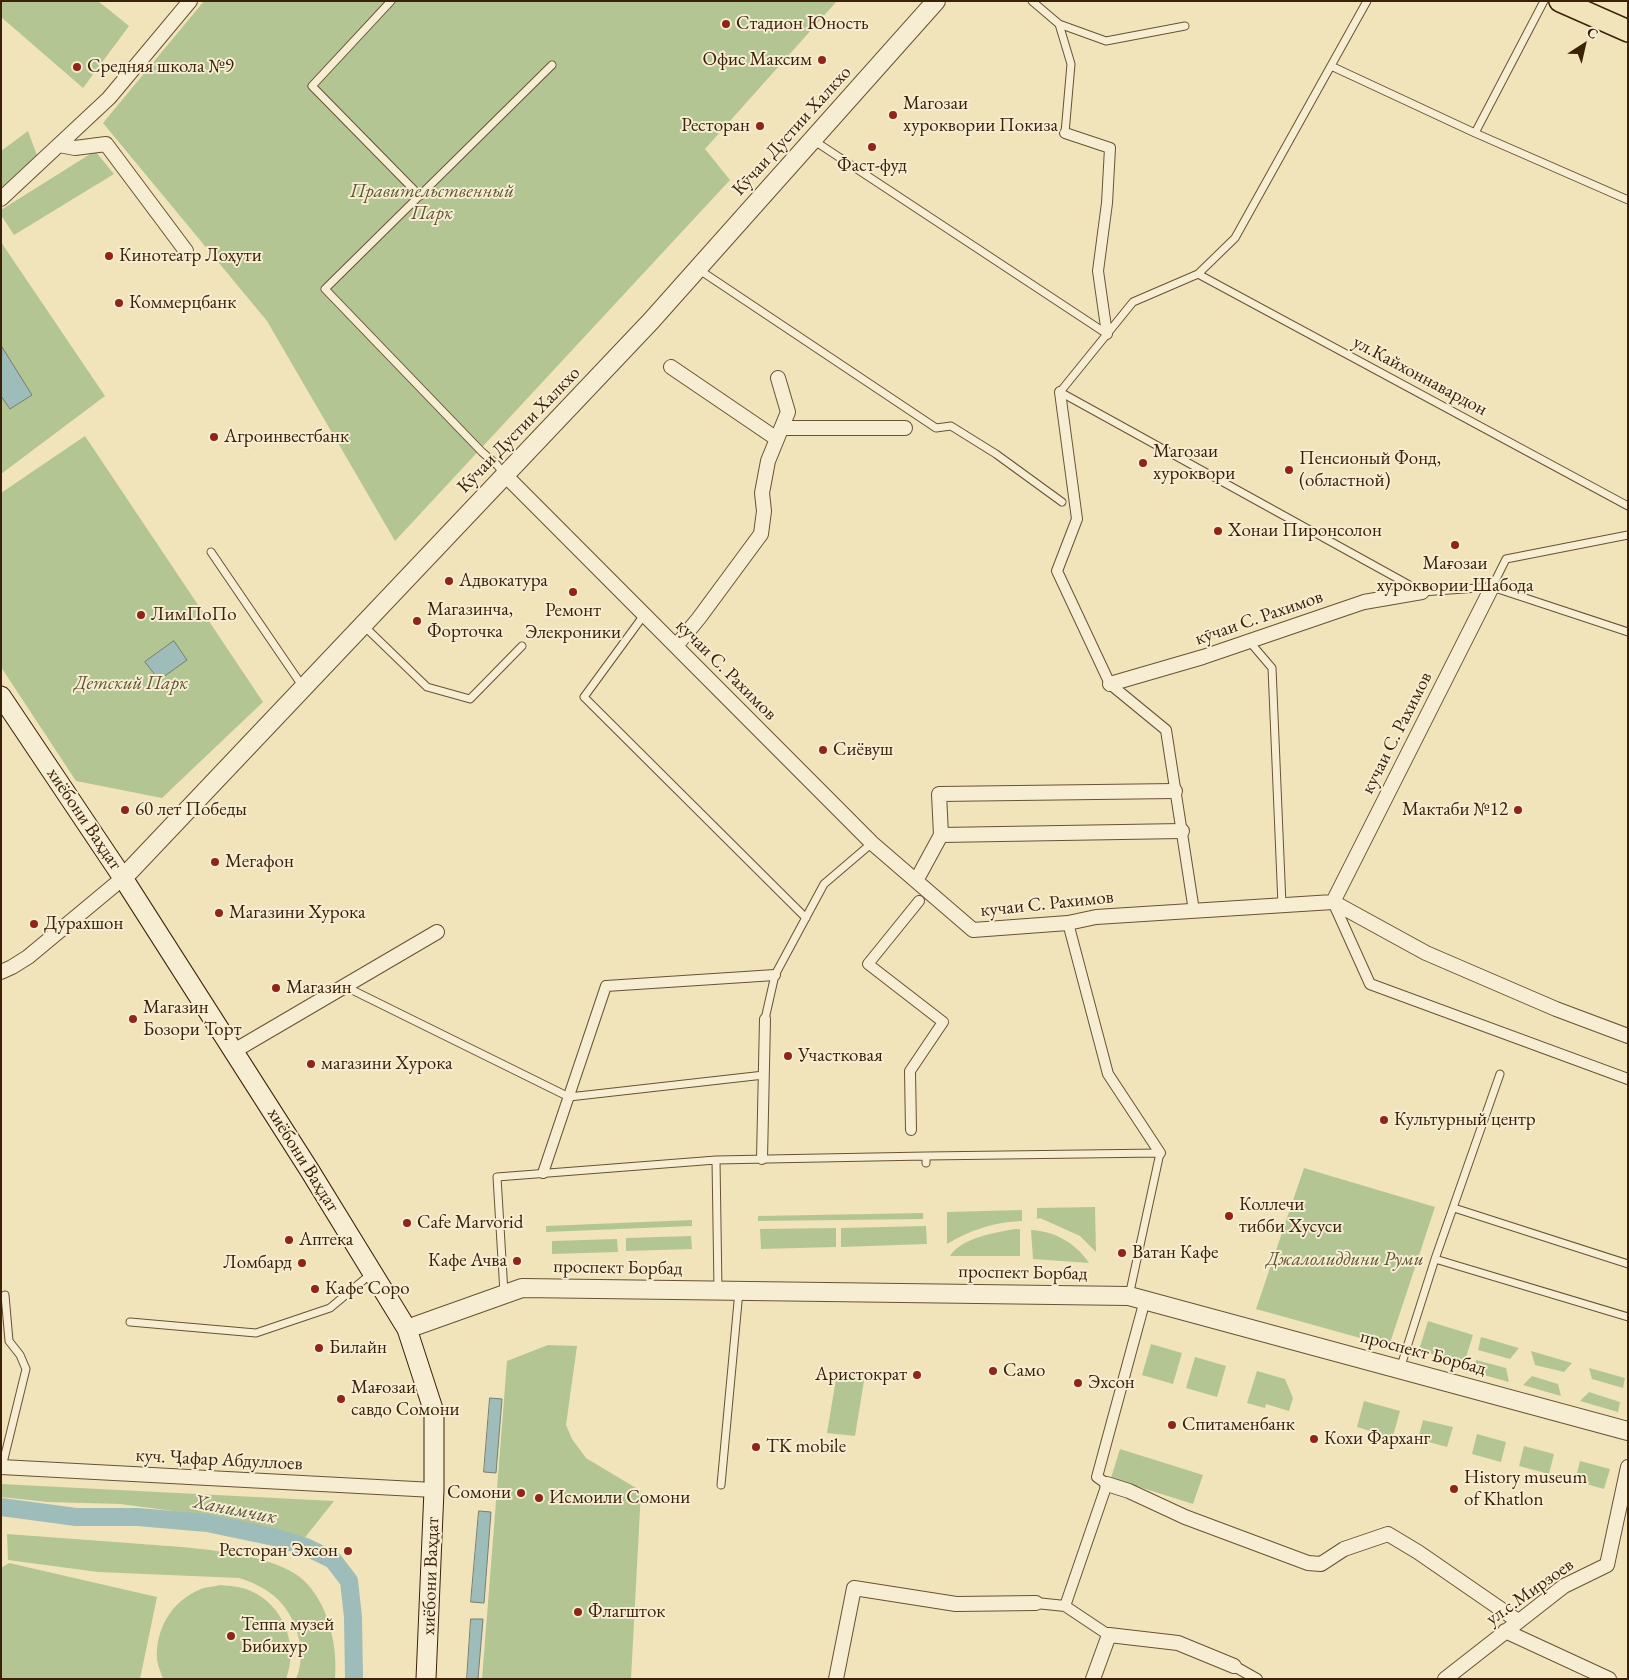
<!DOCTYPE html>
<html>
<head>
<meta charset="utf-8">
<style>
  body { margin:0 }
  #map { position:relative; width:1629px; height:1680px; overflow:hidden; background:#f1e4ba; font-family:"EB Garamond",serif }
  canvas { display:block }
  .frame { position:absolute; inset:0; border:2px solid #3b2107; pointer-events:none }
  .north { position:absolute; left:1559px; top:20px; width:50px; height:50px; -webkit-text-stroke:4px #f6edd2; paint-order:stroke; rotate:35deg; font-size:14px; font-weight:700; line-height:20px; text-align:center; color:#3b2107 }
  .north::after { content:''; display:block; margin:auto; width:18px; height:22px; background:#3b2107; clip-path:polygon(50% 0,100% 100%,50% 72%,0 100%) }
</style>
</head>
<body>
<div id="map">
<canvas width="1629" height="1680"></canvas>
<div class="frame"></div>
<div class="north">С</div>
</div>
<script>
const c = document.querySelector('canvas').getContext('2d');
c.lineJoin = 'round';
function fillPath(path, color) { c.fillStyle = color; c.fill(path, 'evenodd'); }
function stroke(path, color, width, dash) { c.strokeStyle = color; c.lineWidth = width; c.lineCap = dash ? 'butt' : 'round'; c.setLineDash(dash || []); c.stroke(path); }
function write(font, color, halo, rows, align = 'center') {
  c.font = font + ' "EB Garamond",serif'; c.lineWidth = 4; c.setLineDash([]); c.textBaseline = 'middle'; c.strokeStyle = halo; c.fillStyle = color; for (const [text, x, y, turn = 0] of rows) {
    c.save(); c.translate(x, y); c.rotate((+turn || 0) * Math.PI / 180); c.textAlign = isNaN(turn) ? turn : align; if (halo) c.strokeText(text, 0, 0); c.fillText(text, 0, 0); c.restore();
  }
}
const green = new Path2D(`
  M1 1H98L129 26 83 88 1 17Z
  M204 1H837L705 149 730 180 395 541 267 321 103 123Z
  M28 131 38 158 1 188V151Z
  M95 151 114 174 14 235 1 215V210Z
  M1 242 105 396 1 474Z
  M85 436 263 702 162 798 76 781 1 667V493Z
  M1304 1168 1435 1207 1389 1346 1256 1309Z
  M1095 1207 1096 1252 1080 1236 1040 1218 1037 1219V1208Z
  M1022 1210V1221C994 1222 970 1230 947 1244V1212Z
  M923 1213V1219L758 1221V1216Z
  M692 1220V1226L546 1232V1226Z
  M926 1226 927 1244 841 1247V1228Z
  M836 1228V1247L761 1249 760 1229Z
  M1015 1229H1020V1256H950C963 1237 994 1233 1015 1229Z
  M1031 1230C1054 1231 1076 1243 1089 1263L1033 1259Z
  M691 1236 692 1249 626 1251V1238Z
  M617 1239 618 1252 552 1254V1241Z
  M1428 1321 1473 1335 1464 1364 1419 1350Z
  M1481 1337 1519 1348 1510 1359 1478 1350Z
  M1151 1344 1182 1353 1173 1384 1142 1375Z
  M548 1345 577 1346 566 1425 572 1439 586 1458 641 1491 631 1679H482L507 1361Z
  M1531 1351 1572 1363 1564 1372 1535 1365Z
  M1195 1357 1226 1366 1217 1397 1186 1388Z
  M1476 1360 1506 1368 1509 1382 1473 1372Z
  M1589 1368 1625 1378 1623 1388 1592 1379Z
  M1257 1371 1285 1379 1293 1398 1289 1411 1266 1404 1265 1408 1247 1403Z
  M837 1373 865 1375 855 1436 827 1433Z
  M1532 1376 1558 1384 1561 1396 1523 1385Z
  M1589 1392 1620 1402 1618 1412 1580 1401Z
  M1364 1401 1400 1411 1391 1443 1375 1439 1377 1433 1357 1427Z
  M1423 1420 1453 1427 1447 1447 1418 1439Z
  M1477 1434 1506 1442 1501 1462 1472 1454Z
  M1524 1446 1554 1454 1549 1474 1519 1466Z
  M1120 1449 1203 1475 1193 1504 1111 1478Z
  M1580 1461 1610 1469 1604 1489 1575 1481Z
  M1 1484 334 1501 303 1540 219 1517 120 1504 48 1502 1 1497Z
  M7 1534C48 1537 88 1540 128 1543 174 1547 265 1549 301 1578 328 1601 338 1645 335 1679H296C308 1652 296 1614 274 1596 263 1587 252 1582 239 1578L98 1572 8 1560Z
  M9 1563 157 1597 140 1679H1V1568Z
  M220 1585C233 1586 245 1587 257 1594 286 1611 298 1648 286 1679H163C161 1673 158 1666 157 1660 155 1630 171 1601 201 1589 206 1587 213 1587 220 1585Z`);
const water = new Path2D(`
  M2 347 32 395 10 409 1 396Z
  M174 641 187 660 159 680 145 662Z
  M490 1398 502 1399 496 1473 484 1472Z
  M479 1511 491 1512 484 1603 471 1602Z
  M471 1619H483L478 1679H467Z`);
const canal = new Path2D(`
  M1 1507 76 1517H138L207 1523 274 1537 306 1547 333 1560 349 1581 353 1617 354 1679`);
const service = new Path2D(`
  M391 1 312 86 420 196
  M1032 1 1059 24 1106 41 1185 26
  M1367 1 1235 238 1198 274 1133 302 1060 392 1422 592 1492 587 1628 632
  M1059 24 1071 64 1065 133
  M1331 66 1475 133 1544 1
  M1475 133 1628 200
  M813 140 1107 334
  M698 269 936 428 951 426 996 454 1062 502
  M1198 274 1628 506
  M505 475 497 465 482 452 325 289 552 65
  M211 552 303 687
  M1492 587 1506 559 1628 535
  M644 615 584 697 806 918
  M363 625 427 687 470 699 522 646
  M1249 641 1272 668 1282 905
  M344 986 569 1097 764 1075
  M765 1019 775 975 824 884 872 843
  M926 1156 1160 1153 1129 1296
  M716 1160 718 1290
  M1454 1208 1628 1264
  M1435 1259 1628 1317
  M504 1293 497 1177 716 1160 926 1156V1163
  M130 1322 256 1333 330 1308 372 1273
  M1400 1369 1435 1259 1500 1074
  M2 1467 26 1369 20 1355 9 1341 5 1295
  M721 1485 739 1291`);
const pedestrian = new Path2D(`
  M1065 133 1110 148 1107 203 1098 271 1107 334
  M1060 392 1077 519 1057 571 1110 684 1166 730 1194 911
  M1333 902 1370 984 1628 1079
  M1068 923 1108 1074 1160 1153
  M911 1130 910 1071 943 1022 868 964 919 901
  M762 1159 765 1019
  M543 1173 606 986 775 975
  M1036 1603 1065 1606 1107 1634
  M1065 1606 1107 1484 1097 1477 1145 1300
  M1234 1666 1257 1679`);
const minor = new Path2D(`
  M59 145 75 148 106 144 186 251
  M1 199 109 98 190 1
  M671 367 777 439
  M782 428H905
  M505 475 872 843 973 930 1068 923 1096 917 1333 902 1492 587
  M676 646 699 618 761 534 764 511 762 493 768 461 788 412 778 378
  M1110 684 1203 657 1364 602 1422 592
  M941 835 939 794 1175 791
  M916 881 941 835 1182 831
  M1333 902 1426 953 1556 1009 1628 1036
  M1 972 12 967 28 957 123 878
  M234 1051 437 932
  M1 1467 434 1490
  M1107 1484 1129 1491 1185 1517 1308 1563 1321 1564 1344 1549 1388 1534 1418 1552 1518 1621
  M1505 1631 1609 1679
  M836 1679 854 1588 956 1604 1036 1603
  M1093 1679 1109 1635 1178 1643 1234 1666
  M1445 1679 1564 1586 1607 1565 1628 1467`);
const tertiary = new Path2D(`
  M123 878 651 321 936 1
  M407 1329 522 1288 1129 1296 1628 1431`);
const secondary = new Path2D(`
  M1 696 123 878 310 1171 407 1329 434 1412V1490L426 1679`);
const primary = new Path2D(`
  M1560 1 1628 31`);
const markers = [
  [726,24,5,"#8f2418"],
  [822,60,5,"#8f2418"],
  [77,67,5,"#8f2418"],
  [893,115,5,"#8f2418"],
  [760,126,5,"#8f2418"],
  [872,147,5,"#8f2418"],
  [109,256,5,"#8f2418"],
  [119,303,5,"#8f2418"],
  [214,437,5,"#8f2418"],
  [1143,463,5,"#8f2418"],
  [1289,470,5,"#8f2418"],
  [1218,531,5,"#8f2418"],
  [1455,545,5,"#8f2418"],
  [449,581,5,"#8f2418"],
  [573,592,5,"#8f2418"],
  [141,615,5,"#8f2418"],
  [417,621,5,"#8f2418"],
  [823,750,5,"#8f2418"],
  [125,810,5,"#8f2418"],
  [1518,810,5,"#8f2418"],
  [215,862,5,"#8f2418"],
  [219,913,5,"#8f2418"],
  [34,924,5,"#8f2418"],
  [276,988,5,"#8f2418"],
  [133,1019,5,"#8f2418"],
  [788,1056,5,"#8f2418"],
  [311,1064,5,"#8f2418"],
  [1384,1120,5,"#8f2418"],
  [1229,1216,5,"#8f2418"],
  [407,1223,5,"#8f2418"],
  [289,1240,5,"#8f2418"],
  [1122,1253,5,"#8f2418"],
  [517,1261,5,"#8f2418"],
  [302,1263,5,"#8f2418"],
  [315,1289,5,"#8f2418"],
  [319,1348,5,"#8f2418"],
  [993,1371,5,"#8f2418"],
  [917,1375,5,"#8f2418"],
  [1078,1383,5,"#8f2418"],
  [341,1399,5,"#8f2418"],
  [1172,1425,5,"#8f2418"],
  [1314,1439,5,"#8f2418"],
  [756,1447,5,"#8f2418"],
  [1454,1489,5,"#8f2418"],
  [521,1493,5,"#8f2418"],
  [539,1498,5,"#8f2418"],
  [348,1551,5,"#8f2418"],
  [578,1612,5,"#8f2418"],
  [231,1636,5,"#8f2418"]
];
const poiNames = [
  ["Стадион Юность",736,24],
  ["Офис Максим",812,60,"right"],
  ["Средняя школа №9",87,67],
  ["Магозаи",903,104],
  ["хуроквории Покиза",903,126],
  ["Ресторан",750,126,"right"],
  ["Фаст-фуд",872,166,"center"],
  ["Кинотеатр Лоҳути",119,256],
  ["Коммерцбанк",129,303],
  ["Агроинвестбанк",224,437],
  ["Магозаи",1153,452],
  ["хуроквори",1153,474],
  ["Пенсионый Фонд,",1299,459],
  ["(областной)",1299,481],
  ["Хонаи Пиронсолон",1228,531],
  ["Мағозаи",1455,564,"center"],
  ["хуроквории Шабода",1455,586,"center"],
  ["Адвокатура",459,581],
  ["Магазинча,",427,610],
  ["Форточка",427,632],
  ["Ремонт",573,611,"center"],
  ["Элекроники",573,633,"center"],
  ["ЛимПоПо",151,615],
  ["Сиёвуш",833,750],
  ["60 лет Победы",135,810],
  ["Мактаби №12",1508,810,"right"],
  ["Мегафон",225,862],
  ["Магазини Хурока",229,913],
  ["Дурахшон",44,924],
  ["Магазин",286,988],
  ["Магазин",143,1008],
  ["Бозори Торт",143,1030],
  ["Участковая",798,1056],
  ["магазини Хурока",321,1064],
  ["Культурный центр",1394,1120],
  ["Коллечи",1239,1205],
  ["тибби Хусуси",1239,1227],
  ["Cafe Marvorid",417,1223],
  ["Аптека",299,1240],
  ["Ватан Кафе",1132,1253],
  ["Кафе Ачва",507,1261,"right"],
  ["Ломбард",292,1263,"right"],
  ["Кафе Соро",325,1289],
  ["Билайн",329,1348],
  ["Само",1003,1371],
  ["Аристократ",907,1375,"right"],
  ["Эхсон",1088,1383],
  ["Мағозаи",351,1388],
  ["савдо Сомони",351,1410],
  ["Спитаменбанк",1182,1425],
  ["Кохи Фарханг",1324,1439],
  ["TK mobile",766,1447],
  ["History museum",1464,1478],
  ["of Khatlon",1464,1500],
  ["Сомони",511,1493,"right"],
  ["Исмоили Сомони",549,1498],
  ["Ресторан Эхсон",338,1551,"right"],
  ["Флагшток",588,1612],
  ["Теппа музей",241,1625],
  ["Бибихур",241,1647]
];
const streetNames = [
  ["Кӯчаи Дустии Халкхо",792,131,-48],
  ["ул.Кайхоннавардон",1420,376,28],
  ["Кӯчаи Дустии Халкхо",519,430,-46],
  ["кӯчаи С. Рахимов",1259,618,-19],
  ["кучаи С. Рахимов",726,670,45],
  ["кучаи С. Рахимов",1397,733,-63],
  ["хиёбони Ваҳдат",84,819,56],
  ["кучаи С. Рахимов",1047,904,-6],
  ["хиёбони Ваҳдат",303,1160,58],
  ["проспект Борбад",618,1268,1],
  ["проспект Борбад",1023,1273,1],
  ["проспект Борбад",1423,1353,15],
  ["куч. Ҷафар Абдуллоев",219,1460,3],
  ["хиёбони Ваҳдат",431,1576,-88],
  ["ул.с.Мирзоев",1530,1592,-35]
];
const parkNames = [
  ["Правительственный",432,192],
  ["Парк",432,214],
  ["Детский Парк",131,684],
  ["Джалолиддини Руми",1345,1260]
];
const waterNames = [
  ["Ханимчик",235,1510,11]
];
fillPath(green, '#b4c594');
fillPath(water, '#9ebcb9');
stroke(water, '#767e72', 1);
stroke(canal, '#9ebcb9', 18);
stroke(service, '#685234', 9);
stroke(pedestrian, '#685234', 12);
stroke(minor, '#685234', 16);
stroke(tertiary, '#685234', 20);
stroke(secondary, '#3b2107', 21);
stroke(primary, '#3b2107', 24);
stroke(service, '#f6edd2', 7);
stroke(pedestrian, '#f6edd2', 10);
stroke(minor, '#f6edd2', 14);
stroke(tertiary, '#f6edd2', 18);
stroke(secondary, '#f6edd2', 19);
stroke(primary, '#f1e4ba', 21);
for (const [x, y, r, color] of markers) { const dot = new Path2D(); dot.arc(x, y, r, 0, 2 * Math.PI); c.fillStyle = color; c.fill(dot); stroke(dot, '#f6edd2', 2); }
write('19px', '#3b2107', '#f6edd2', poiNames, 'left');
write('19px', '#3b2107', '#f6edd2', streetNames);
write('italic 19px', '#5f5231', '#f6edd2', parkNames);
write('italic 20px', '#59503c', '#f6edd2', waterNames);
</script>
</body>
</html>
